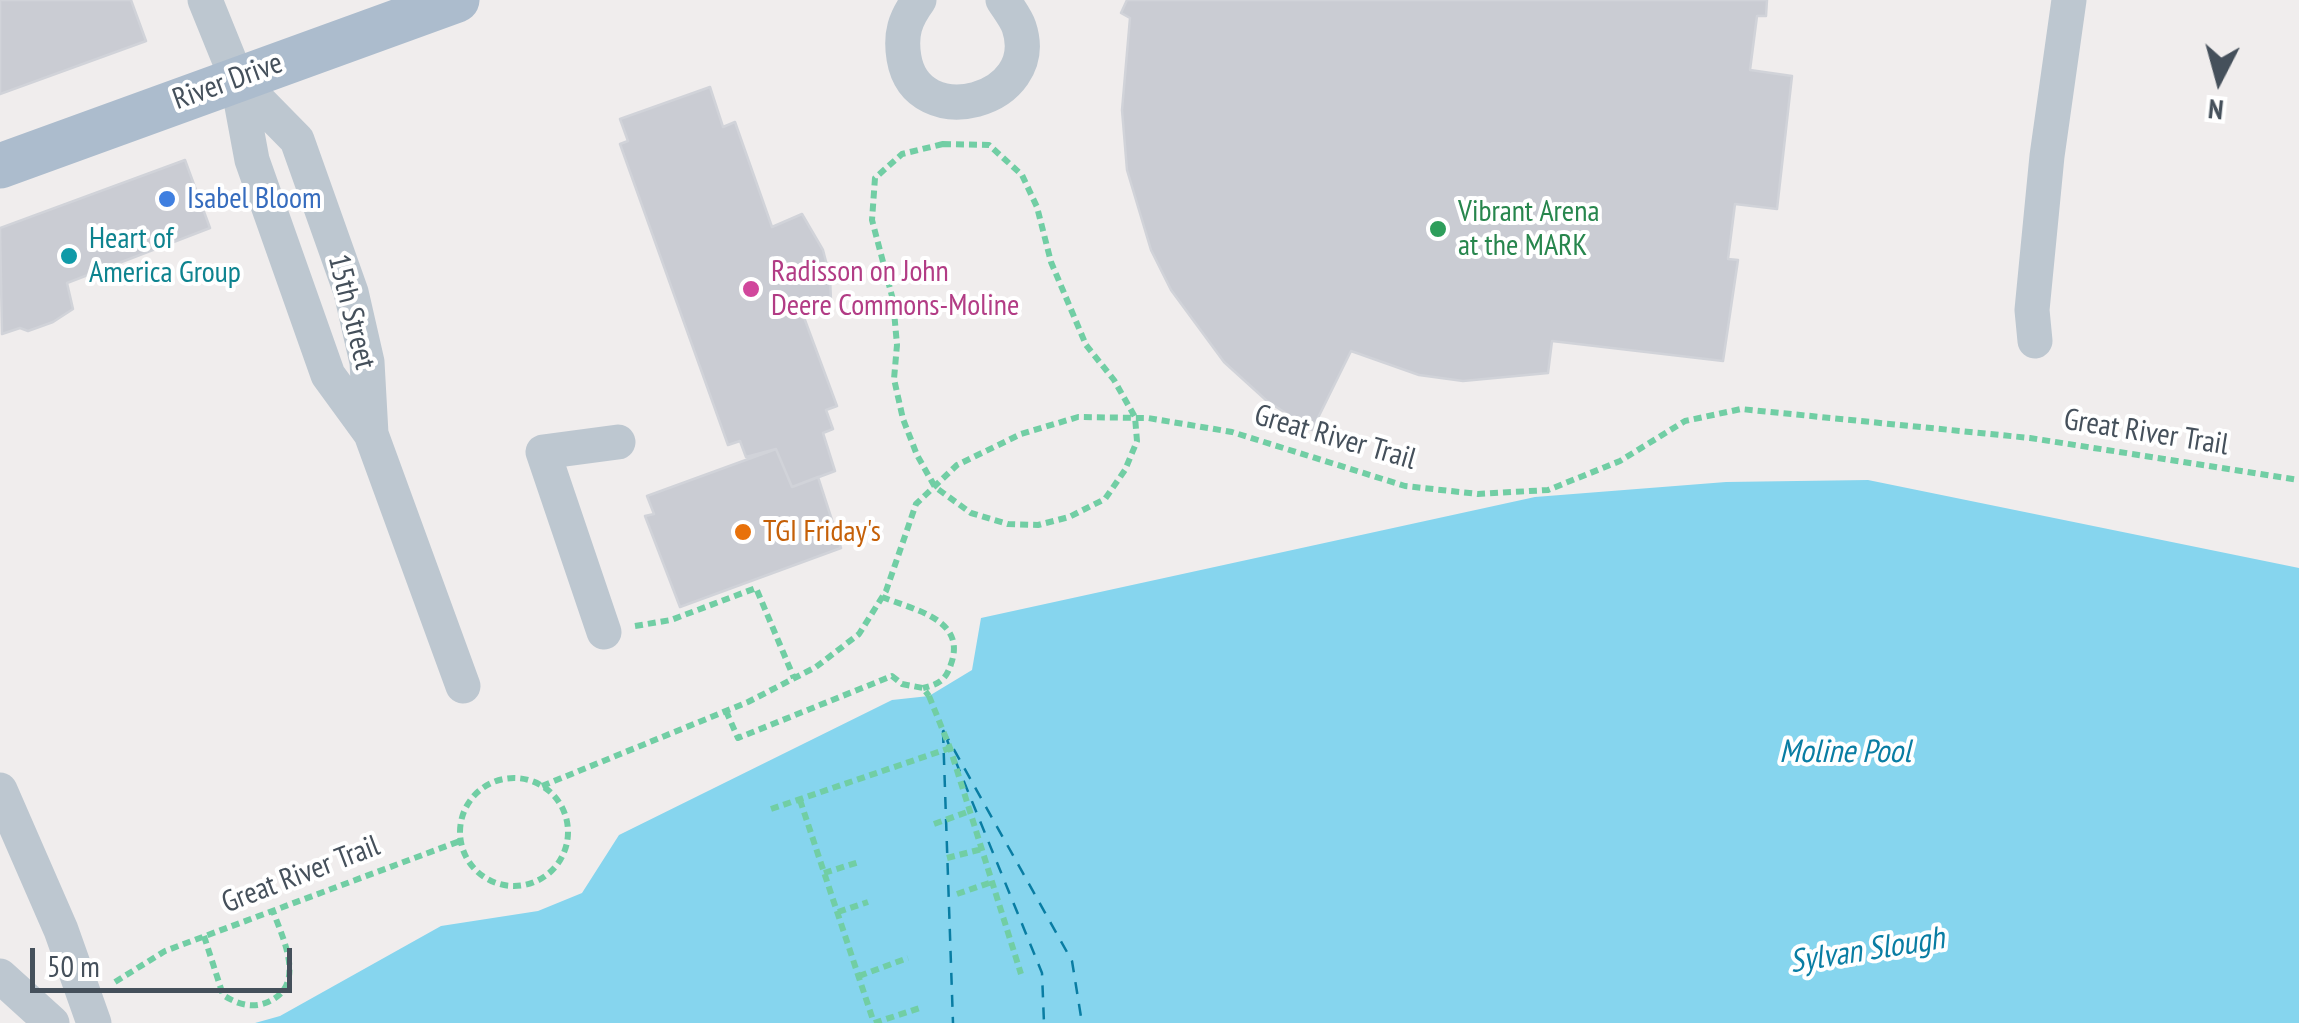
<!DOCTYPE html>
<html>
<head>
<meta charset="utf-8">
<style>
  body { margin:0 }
  #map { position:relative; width:2299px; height:1023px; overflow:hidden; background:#f0eded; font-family:"PT Sans Narrow",sans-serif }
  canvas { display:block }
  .north { position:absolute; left:2169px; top:30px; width:100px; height:100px; -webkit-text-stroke:8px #fff; paint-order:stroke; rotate:186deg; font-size:28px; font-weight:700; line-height:40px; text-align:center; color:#45505b }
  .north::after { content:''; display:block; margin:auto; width:35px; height:45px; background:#45505b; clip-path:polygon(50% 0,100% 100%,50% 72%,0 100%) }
  .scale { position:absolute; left:30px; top:948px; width:262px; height:45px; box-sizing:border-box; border:5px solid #45505b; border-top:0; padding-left:12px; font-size:30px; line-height:35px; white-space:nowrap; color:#45505b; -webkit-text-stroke:8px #fff; paint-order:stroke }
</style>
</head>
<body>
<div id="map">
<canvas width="2299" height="1023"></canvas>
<div class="north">N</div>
<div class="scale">50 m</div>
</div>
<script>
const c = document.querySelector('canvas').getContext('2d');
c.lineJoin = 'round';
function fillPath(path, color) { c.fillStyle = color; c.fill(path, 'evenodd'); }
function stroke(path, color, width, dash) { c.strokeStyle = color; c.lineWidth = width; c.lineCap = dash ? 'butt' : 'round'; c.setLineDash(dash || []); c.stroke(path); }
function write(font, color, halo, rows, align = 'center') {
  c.font = font + ' "PT Sans Narrow",sans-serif'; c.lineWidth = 8; c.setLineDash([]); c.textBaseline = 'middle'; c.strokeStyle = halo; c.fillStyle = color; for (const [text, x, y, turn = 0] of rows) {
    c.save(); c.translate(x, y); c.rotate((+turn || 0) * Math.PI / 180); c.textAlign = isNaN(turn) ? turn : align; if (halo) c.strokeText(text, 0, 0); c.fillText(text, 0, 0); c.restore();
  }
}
const water = new Path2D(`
  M1868 480 2299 568V1023H255L280 1016 441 926 538 911 582 893 619 835 892 700 929 696 972 670 981 618 1535 497 1726 482Z`);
const ferry = new Path2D(`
  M943 730 1072 961 1082 1023
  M943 731 953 1023
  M947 740 1042 973 1044 1023`);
const building = new Path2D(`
  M0 0H131L146 41 0 94Z
  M1127 0H1767L1766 16H1757L1750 70 1792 76 1777 209 1735 204 1728 259 1738 260 1723 361 1552 341 1548 373 1463 381 1419 375 1351 351 1312 430 1267 401 1224 362 1171 290 1151 250 1127 170 1122 110 1130 18 1121 13Z
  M710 87 723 127 735 122 772 227 802 214 823 250 830 277 831 301 802 312 837 406 826 410 833 429 823 433 835 471 792 487 776 449 746 457 740 441 728 445 620 144 628 141 620 119Z
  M185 160 210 228 67 283 73 309 53 322 28 331 20 328 2 334 0 228Z
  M776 449 792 487 818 477 841 548 680 607 645 516 654 514 647 496Z`);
const path = new Path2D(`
  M943 144 989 145 1022 175 1037 207 1051 262 1086 345 1114 380 1135 417 1137 441 1125 470 1105 499 1069 517 1038 525 1008 524 971 513 935 487 917 455 903 419 894 379 897 345 893 300 872 220 875 178 902 154Z
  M882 597C914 610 967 619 951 664 946 680 939 684 923 688
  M635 626 671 620 756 588 794 678
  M929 696 950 748 1021 974
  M726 711 738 738 892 676 902 684 923 688 929 696
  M460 832a54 54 0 1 1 108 0a54 54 0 1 1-108 0Z
  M542 786 748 702 816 667 859 634 886 591 916 504 957 465 1021 434 1078 417 1148 418 1232 432 1405 486 1478 494 1548 490 1620 461 1685 421 1741 409 2030 438 2299 480
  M800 800 874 1023
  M771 809 950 748
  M934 824 970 811
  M947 858 982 849
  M824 873 859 862
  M957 894 992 882
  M838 912 868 902
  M204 936 223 995C237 1004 252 1009 268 1002 307 985 283 939 273 911
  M859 976 908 958
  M115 982 165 951 460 841
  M874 1023 923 1007`);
const minor = new Path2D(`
  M205 0 237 79 252 160 328 375 371 434 463 686
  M919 0C905 19 900 34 904 58 917 135 1044 102 1019 27 1016 18 1008 8 1003 0
  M237 79 297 140 351 292 367 362 371 434
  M2035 341 2032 310 2047 156 2069 0
  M604 632 543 452 618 442
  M0 976 52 1023`);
const major = new Path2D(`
  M0 166 457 0`);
const minorBridge = new Path2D(`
  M0 790 61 930 94 1023`);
const markers = [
  [167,199,10,"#3f7fe0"],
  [1438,229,10,"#2e9e5b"],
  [69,256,10,"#0f9aa8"],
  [751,289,10,"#d1479c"],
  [743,532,10,"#e8710a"]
];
const streetNames = [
  ["River Drive",228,82,-20],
  ["15th Street",351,312,76],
  ["Great River Trail",2146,433,9],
  ["Great River Trail",1335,438,16],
  ["Great River Trail",301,875,-21]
];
const shopNames = [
  ["Isabel Bloom",187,199]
];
const leisureNames = [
  ["Vibrant Arena",1458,212],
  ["at the MARK",1458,246]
];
const cultureNames = [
  ["Heart of",89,239],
  ["America Group",89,273]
];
const hotelNames = [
  ["Radisson on John",771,272],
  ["Deere Commons-Moline",771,306]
];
const foodNames = [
  ["TGI Friday's",763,532]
];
const waterNames = [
  ["Moline Pool",1845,753],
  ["Sylvan Slough",1867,951,-9]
];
fillPath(water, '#86d5ee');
stroke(ferry, '#097da3', 2.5, [12, 10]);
fillPath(building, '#caccd3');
stroke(building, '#d1d3d9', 2.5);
stroke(path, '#71cea4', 6, [8, 5]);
stroke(minor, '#bdc7d0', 35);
stroke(major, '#acbccd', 45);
stroke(minorBridge, '#bdc7d0', 35);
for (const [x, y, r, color] of markers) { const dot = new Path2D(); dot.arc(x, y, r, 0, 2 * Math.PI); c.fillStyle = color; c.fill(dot); stroke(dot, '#fff', 4); }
write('30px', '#45505b', '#fff', streetNames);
write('30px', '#366cbe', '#fff', shopNames, 'left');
write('30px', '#27864d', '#fff', leisureNames, 'left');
write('30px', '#0d838f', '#fff', cultureNames, 'left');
write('30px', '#b23c85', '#fff', hotelNames, 'left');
write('30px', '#c56008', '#fff', foodNames, 'left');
write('italic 32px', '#097da3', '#fff', waterNames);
</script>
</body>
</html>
